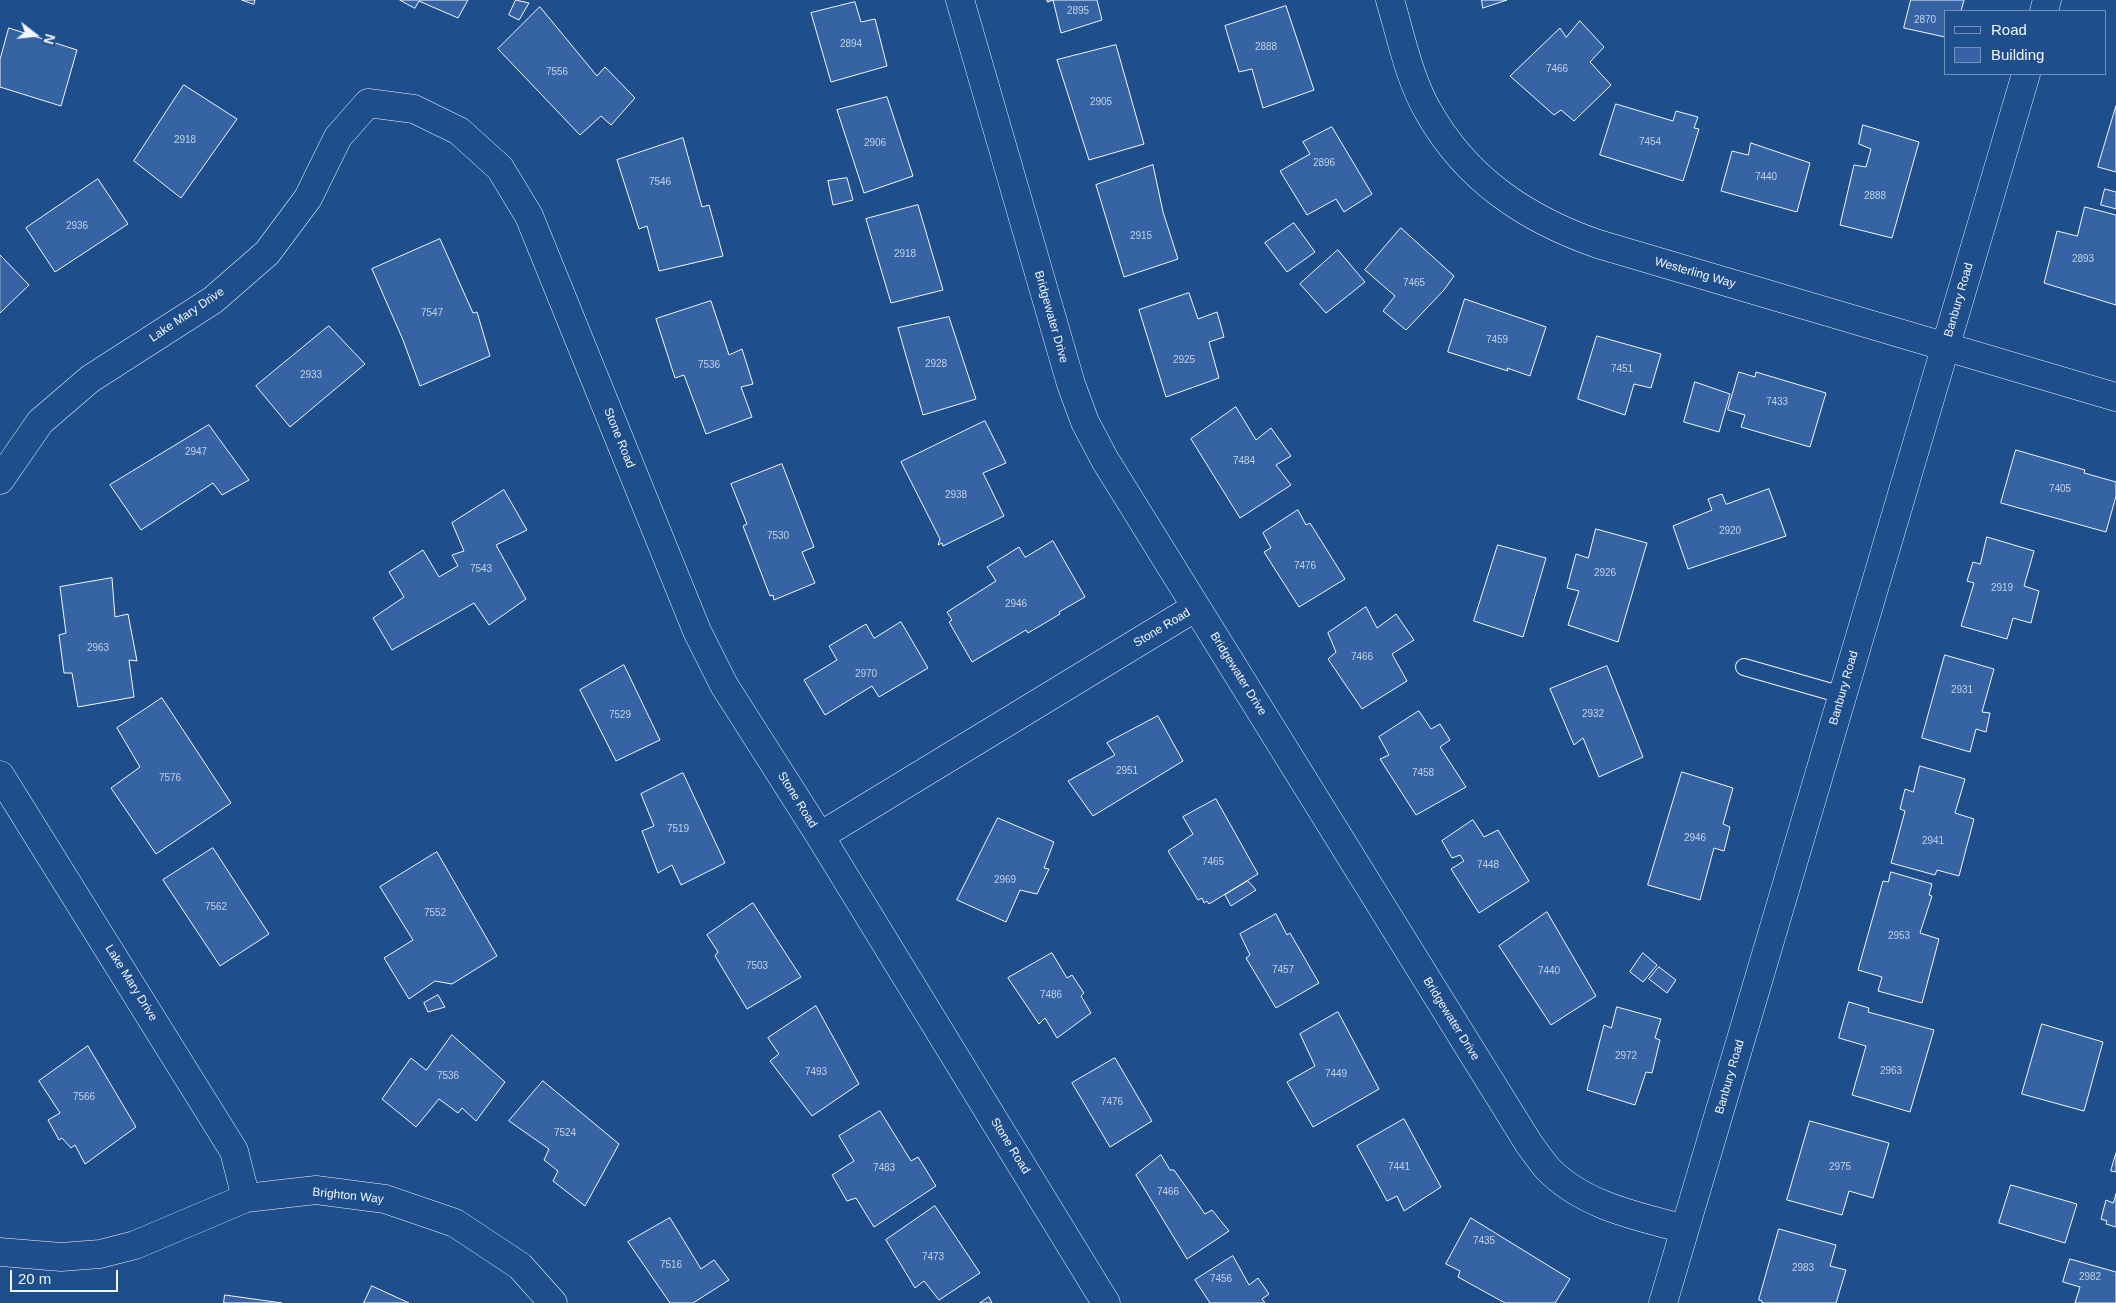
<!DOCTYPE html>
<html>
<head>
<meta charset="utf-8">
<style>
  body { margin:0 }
  #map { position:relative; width:2116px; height:1303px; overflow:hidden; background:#1f4e8c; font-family:Arial,sans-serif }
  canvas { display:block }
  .legend { position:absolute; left:1944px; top:10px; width:162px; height:65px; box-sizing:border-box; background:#1f4e8c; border:1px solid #7391ba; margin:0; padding:6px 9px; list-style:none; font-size:15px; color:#f2f6ff }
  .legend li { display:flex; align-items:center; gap:10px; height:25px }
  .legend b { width:25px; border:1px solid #7391ba }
  .north { position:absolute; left:10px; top:10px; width:50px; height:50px; -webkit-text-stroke:4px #1f4e8c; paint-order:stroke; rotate:106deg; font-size:14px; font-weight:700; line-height:20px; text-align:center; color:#f2f6ff }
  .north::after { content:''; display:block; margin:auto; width:18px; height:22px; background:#f2f6ff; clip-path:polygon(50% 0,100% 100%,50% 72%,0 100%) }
  .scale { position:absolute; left:10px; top:1270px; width:108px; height:22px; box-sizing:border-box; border:2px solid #f2f6ff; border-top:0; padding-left:6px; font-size:15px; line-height:18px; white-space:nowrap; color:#f2f6ff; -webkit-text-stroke:4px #1f4e8c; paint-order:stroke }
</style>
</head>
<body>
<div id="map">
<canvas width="2116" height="1303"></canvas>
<ul class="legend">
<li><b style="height:6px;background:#1f4e8c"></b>Road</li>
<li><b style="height:14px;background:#3563a3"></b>Building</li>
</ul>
<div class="north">N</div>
<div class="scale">20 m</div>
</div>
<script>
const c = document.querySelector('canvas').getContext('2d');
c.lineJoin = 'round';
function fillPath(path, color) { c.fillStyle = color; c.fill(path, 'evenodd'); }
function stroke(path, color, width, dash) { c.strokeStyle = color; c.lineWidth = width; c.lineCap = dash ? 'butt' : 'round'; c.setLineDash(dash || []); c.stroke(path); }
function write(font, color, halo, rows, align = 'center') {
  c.font = font + ' Arial,sans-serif'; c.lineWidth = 4; c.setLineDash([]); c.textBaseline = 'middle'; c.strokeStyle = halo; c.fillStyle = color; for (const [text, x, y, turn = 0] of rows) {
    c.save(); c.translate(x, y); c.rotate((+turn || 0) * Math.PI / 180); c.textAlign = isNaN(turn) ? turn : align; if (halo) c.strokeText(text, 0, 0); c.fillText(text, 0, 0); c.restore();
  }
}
const building = new Path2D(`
  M242 0H255L254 4Z
  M400 0H468L458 18 419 1 415 8Z
  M516 0 529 3 519 20 509 15Z
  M1047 0H1097L1102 20 1061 33 1053 0 1048 2Z
  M1482 0H1507L1483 8Z
  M1911 0H1964L1961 11H1945V37L1904 28Z
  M855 2 861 22 875 19 887 66 831 82 811 13Z
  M1286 6 1314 90 1263 108 1252 69 1239 72 1225 26Z
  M540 7 597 76 605 67 635 98 611 125 601 116 580 135 498 49Z
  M1580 21 1604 47 1590 62 1611 85 1574 121 1561 110 1554 115 1510 76 1560 28 1566 37Z
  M9 28 77 50 61 106 0 87V60Z
  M1116 45 1144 144 1089 160 1057 60Z
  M184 85 237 119 181 198 134 161Z
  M887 97 913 176 864 193 837 110Z
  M1616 104 1673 121 1676 111 1698 117 1694 128 1699 129 1683 181 1600 155Z
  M2116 106V172L2098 167Z
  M1863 125 1919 142 1892 238 1840 225 1854 165 1866 167 1871 149 1859 144Z
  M1332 127 1372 194 1344 212 1336 199 1307 215 1280 171 1310 154 1303 142Z
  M683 138 702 207 709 205 723 256 659 271 647 226 639 229 617 160Z
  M1751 143 1810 163 1797 212 1721 191 1732 151 1748 155Z
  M1153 165 1163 212 1178 259 1124 277 1096 185Z
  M847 178 853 200 833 205 828 181Z
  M98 179 128 224 55 272 26 228Z
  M2105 189 2116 192V209L2101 205Z
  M918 205 943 290 891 303 866 219Z
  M2085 207 2116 215V305L2044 283 2057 231 2077 236Z
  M1294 223 1315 252 1287 272 1265 243Z
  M1401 228 1454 276 1444 290 1406 330 1383 311 1395 296 1365 270Z
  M440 239 473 313 477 312 490 356 420 386 403 340 372 269Z
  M1338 250 1365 282 1326 313 1300 284Z
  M0 255 29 285 0 313Z
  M1189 293 1198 319 1217 312 1224 337 1209 342 1219 378 1166 397 1139 310Z
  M1465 299 1546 327 1530 376 1507 368 1508 371 1448 352Z
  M711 301 729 355 742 349 753 384 741 387 752 417 706 434 684 375 675 378 656 319Z
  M949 317 976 399 923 415 898 328Z
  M329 326 365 364 290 427 256 386Z
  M1597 336 1661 354 1651 388 1634 384 1625 415 1578 399Z
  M1739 372 1755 377 1756 372 1826 393 1810 447 1741 427 1745 415 1728 410Z
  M1695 382 1730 394 1719 432 1684 422Z
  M1236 407 1256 440 1271 428 1291 456 1276 465 1291 485 1240 518 1191 439Z
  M985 421 1006 463 983 473 1004 516 943 546 942 543 938 545 940 539 901 462Z
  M209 425 249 480 222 495 213 483 141 530 110 485Z
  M2016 450 2085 470 2084 473 2116 482V496L2106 532 2001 503Z
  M782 464 814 547 802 552 815 583 774 600 773 595 770 596 743 526 747 524 731 484Z
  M1769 489 1786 536 1688 569 1673 526 1712 510 1708 499 1722 494 1726 504Z
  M504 490 527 530 496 545 526 599 489 625 474 603 392 650 373 618 404 597 389 572 423 550 439 577 458 566 452 555 464 551 452 523Z
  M1298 510 1306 525 1310 523 1345 579 1299 607 1264 552 1271 548 1263 533Z
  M1596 529 1647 543 1618 642 1568 625 1579 591 1567 588 1576 554 1588 558Z
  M1987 537 2034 551 2024 586 2039 591 2031 623 2013 618 2007 639 1961 626 1974 583 1967 581 1973 562 1980 564Z
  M1053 541 1085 597 1059 612 1060 614 1028 633 1026 630 972 662 949 622 952 620 947 612 996 581 987 567 1019 547 1025 557Z
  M1498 545 1546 558 1523 637 1474 621Z
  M112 578 115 617 128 614 137 661 129 660 134 697 78 707 72 673H64L59 635 66 633 60 587Z
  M1366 607 1377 628 1396 614 1414 640 1392 654 1407 681 1362 709 1328 659 1336 652 1328 633Z
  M901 622 928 668 879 697 872 686 825 715 804 680 837 660 829 646 866 624 874 638Z
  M1945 655 1994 669 1982 712 1990 713 1986 732 1976 729 1970 752 1922 738Z
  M624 665 660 740 616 761 580 690Z
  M1607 666 1643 757 1599 777 1583 738 1574 745 1550 689Z
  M162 698 231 803 156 854 111 788 140 767 117 728Z
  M1419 711 1431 729 1440 724 1450 740 1440 747 1466 787 1416 815 1380 759 1389 755 1379 737Z
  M1158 716 1183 761 1093 816 1068 781 1115 755 1107 743Z
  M1920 766 1965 779 1955 813 1974 819 1959 876 1937 870 1935 875 1891 863 1905 811 1900 809 1905 789 1913 792Z
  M1682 772 1733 788 1723 824 1730 827 1724 851 1714 848 1700 900 1648 885Z
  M683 773 725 863 681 885 672 865 658 873 642 831 654 826 641 794Z
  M1216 799 1258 874 1209 904 1207 901 1204 903 1202 898 1198 900 1168 851 1193 834 1183 817Z
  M998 818 1054 842 1044 868 1049 869 1037 894 1020 890 1006 922 957 900Z
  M1473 820 1484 837 1498 830 1529 881 1479 913 1451 869 1464 861 1460 855 1452 858 1442 841Z
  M213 848 269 934 220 966 163 880Z
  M437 852 497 956 452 984 435 981 409 999 384 958 413 940 380 887Z
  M1891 872 1932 884 1929 895 1932 896 1920 933 1939 939 1922 1003 1878 991 1882 977 1858 970 1883 881 1888 882Z
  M1248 881 1256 890 1231 906 1225 895Z
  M753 903 801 977 747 1009 715 956 718 952 707 935Z
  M1547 912 1596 996 1551 1025 1499 946Z
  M1276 914 1287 935 1290 933 1319 983 1276 1008 1246 958 1250 955 1240 934Z
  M1052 953 1067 978 1072 975 1084 993 1081 996 1091 1013 1057 1038 1045 1018 1039 1024 1008 978Z
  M1643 953 1657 965 1643 982 1630 972Z
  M1659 967 1676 980 1667 993 1649 979Z
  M438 995 445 1007 428 1012 424 1003Z
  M1849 1002 1869 1008 1868 1012 1934 1030 1910 1112 1852 1095 1866 1046 1839 1038Z
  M816 1006 859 1084 812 1116 770 1061 779 1054 768 1038Z
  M1617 1007 1661 1019 1655 1038 1660 1040 1652 1073 1646 1072 1635 1105 1587 1090 1604 1025 1611 1028Z
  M1338 1012 1379 1089 1313 1127 1287 1082 1315 1066 1300 1034Z
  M2042 1024 2103 1042 2084 1111 2022 1094Z
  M452 1035 505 1082 476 1121 462 1108 458 1113 439 1099 416 1127 382 1099 411 1058 426 1070Z
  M88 1046 136 1127 85 1164 75 1145 71 1148 62 1138 59 1140 48 1120 60 1113 39 1081Z
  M1115 1058 1152 1121 1110 1147 1072 1083Z
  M543 1081 619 1144 585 1206 553 1181 558 1171 544 1160 549 1149 509 1121Z
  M880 1111 911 1161 918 1157 936 1186 874 1227 856 1198 847 1201 832 1175 854 1161 839 1136Z
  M1404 1119 1441 1187 1404 1211 1397 1196 1387 1201 1357 1146Z
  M1810 1121 1889 1143 1873 1198 1849 1191 1842 1215 1787 1200Z
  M2116 1153V1172L2111 1171Z
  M1161 1155 1170 1170H1174L1205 1214 1212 1210 1229 1231 1187 1259 1136 1175Z
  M2011 1185 2077 1204 2065 1243 1999 1223Z
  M2116 1194V1227L2106 1224 2107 1221 2101 1219 2106 1200 2113 1203Z
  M935 1206 980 1273 939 1300 924 1281 915 1288 886 1240Z
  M670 1218 701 1269 714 1260 729 1280 693 1303H670L628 1242Z
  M1471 1218 1570 1279 1555 1303H1505L1458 1277 1460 1271 1446 1264Z
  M1779 1229 1836 1245 1830 1266 1846 1270 1836 1303H1762V1301L1759 1300Z
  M1233 1256 1249 1285 1258 1278 1269 1294 1262 1299 1265 1303H1210L1195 1280Z
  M2070 1259 2116 1272V1303H2075L2080 1287 2063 1282Z
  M372 1286 409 1303H364Z
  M225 1295 282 1303H224Z
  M989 1297 992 1303H980Z`);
const service = new Path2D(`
  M1744 667 1842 695`);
const minor = new Path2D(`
  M960 0 1071 384 1085 422 1105 460 1529 1144C1535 1152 1541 1161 1548 1169 1584 1206 1637 1216 1685 1229
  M1390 0C1401 37 1409 78 1428 111 1466 179 1526 219 1598 244L2116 397
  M2044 11 2047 0
  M0 480 40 422 90 379 213 300 267 253 308 198 338 137 368 103 414 109 459 131 500 168 529 216 697 631 724 685 820 836 1106 1303
  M0 775 234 1151 246 1198
  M820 836 1196 607
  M0 1252 61 1257 100 1254 135 1245 246 1198 316 1190 385 1199 455 1223 520 1266 553 1303
  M1663 1303 2026 74`);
const numberNames = [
  ["2895",1078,11],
  ["2870",1925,20],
  ["2894",851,44],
  ["2888",1266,47],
  ["7466",1557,69],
  ["7556",557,72],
  ["2905",1101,102],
  ["2918",185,140],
  ["7454",1650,142],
  ["2906",875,143],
  ["2896",1324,163],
  ["7440",1766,177],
  ["7546",660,182],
  ["2888",1875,196],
  ["2936",77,226],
  ["2915",1141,236],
  ["2918",905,254],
  ["2893",2083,259],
  ["7465",1414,283],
  ["7547",432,313],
  ["7459",1497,340],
  ["2925",1184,360],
  ["2928",936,364],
  ["7536",709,365],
  ["7451",1622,369],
  ["2933",311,375],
  ["7433",1777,402],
  ["2947",196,452],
  ["7484",1244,461],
  ["7405",2060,489],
  ["2938",956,495],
  ["2920",1730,531],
  ["7530",778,536],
  ["7476",1305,566],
  ["7543",481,569],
  ["2926",1605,573],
  ["2919",2002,588],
  ["2946",1016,604],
  ["2963",98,648],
  ["7466",1362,657],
  ["2970",866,674],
  ["2931",1962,690],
  ["2932",1593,714],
  ["7529",620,715],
  ["2951",1127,771],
  ["7458",1423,773],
  ["7576",170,778],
  ["7519",678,829],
  ["2946",1695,838],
  ["2941",1933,841],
  ["7465",1213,862],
  ["7448",1488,865],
  ["2969",1005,880],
  ["7562",216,907],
  ["7552",435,913],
  ["2953",1899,936],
  ["7503",757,966],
  ["7457",1283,970],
  ["7440",1549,971],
  ["7486",1051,995],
  ["2972",1626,1056],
  ["2963",1891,1071],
  ["7493",816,1072],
  ["7449",1336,1074],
  ["7536",448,1076],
  ["7566",84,1097],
  ["7476",1112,1102],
  ["7524",565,1133],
  ["7441",1399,1167],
  ["2975",1840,1167],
  ["7483",884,1168],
  ["7466",1168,1192],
  ["7435",1484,1241],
  ["7473",933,1257],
  ["7516",671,1265],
  ["2983",1803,1268],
  ["2982",2090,1277],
  ["7456",1221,1279]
];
const streetNames = [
  ["Westerling Way",1695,273,16],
  ["Banbury Road",1959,300,-74],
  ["Lake Mary Drive",187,315,-34],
  ["Bridgewater Drive",1051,317,74],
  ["Stone Road",619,438,68],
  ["Stone Road",1162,628,-31],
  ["Bridgewater Drive",1238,674,58],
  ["Banbury Road",1844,688,-74],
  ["Stone Road",797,800,58],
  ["Lake Mary Drive",131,983,58],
  ["Bridgewater Drive",1451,1019,58],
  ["Banbury Road",1730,1077,-74],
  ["Stone Road",1010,1146,58],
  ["Brighton Way",348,1196,6]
];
fillPath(building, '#3563a3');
stroke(building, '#f2f6ff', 1);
stroke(service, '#f2f6ff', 18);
stroke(minor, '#f2f6ff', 29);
stroke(service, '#1f4e8c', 16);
stroke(minor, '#1f4e8c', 28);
write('10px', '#c3d1e8', null, numberNames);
write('12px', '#f2f6ff', '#1f4e8c', streetNames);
</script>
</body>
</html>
